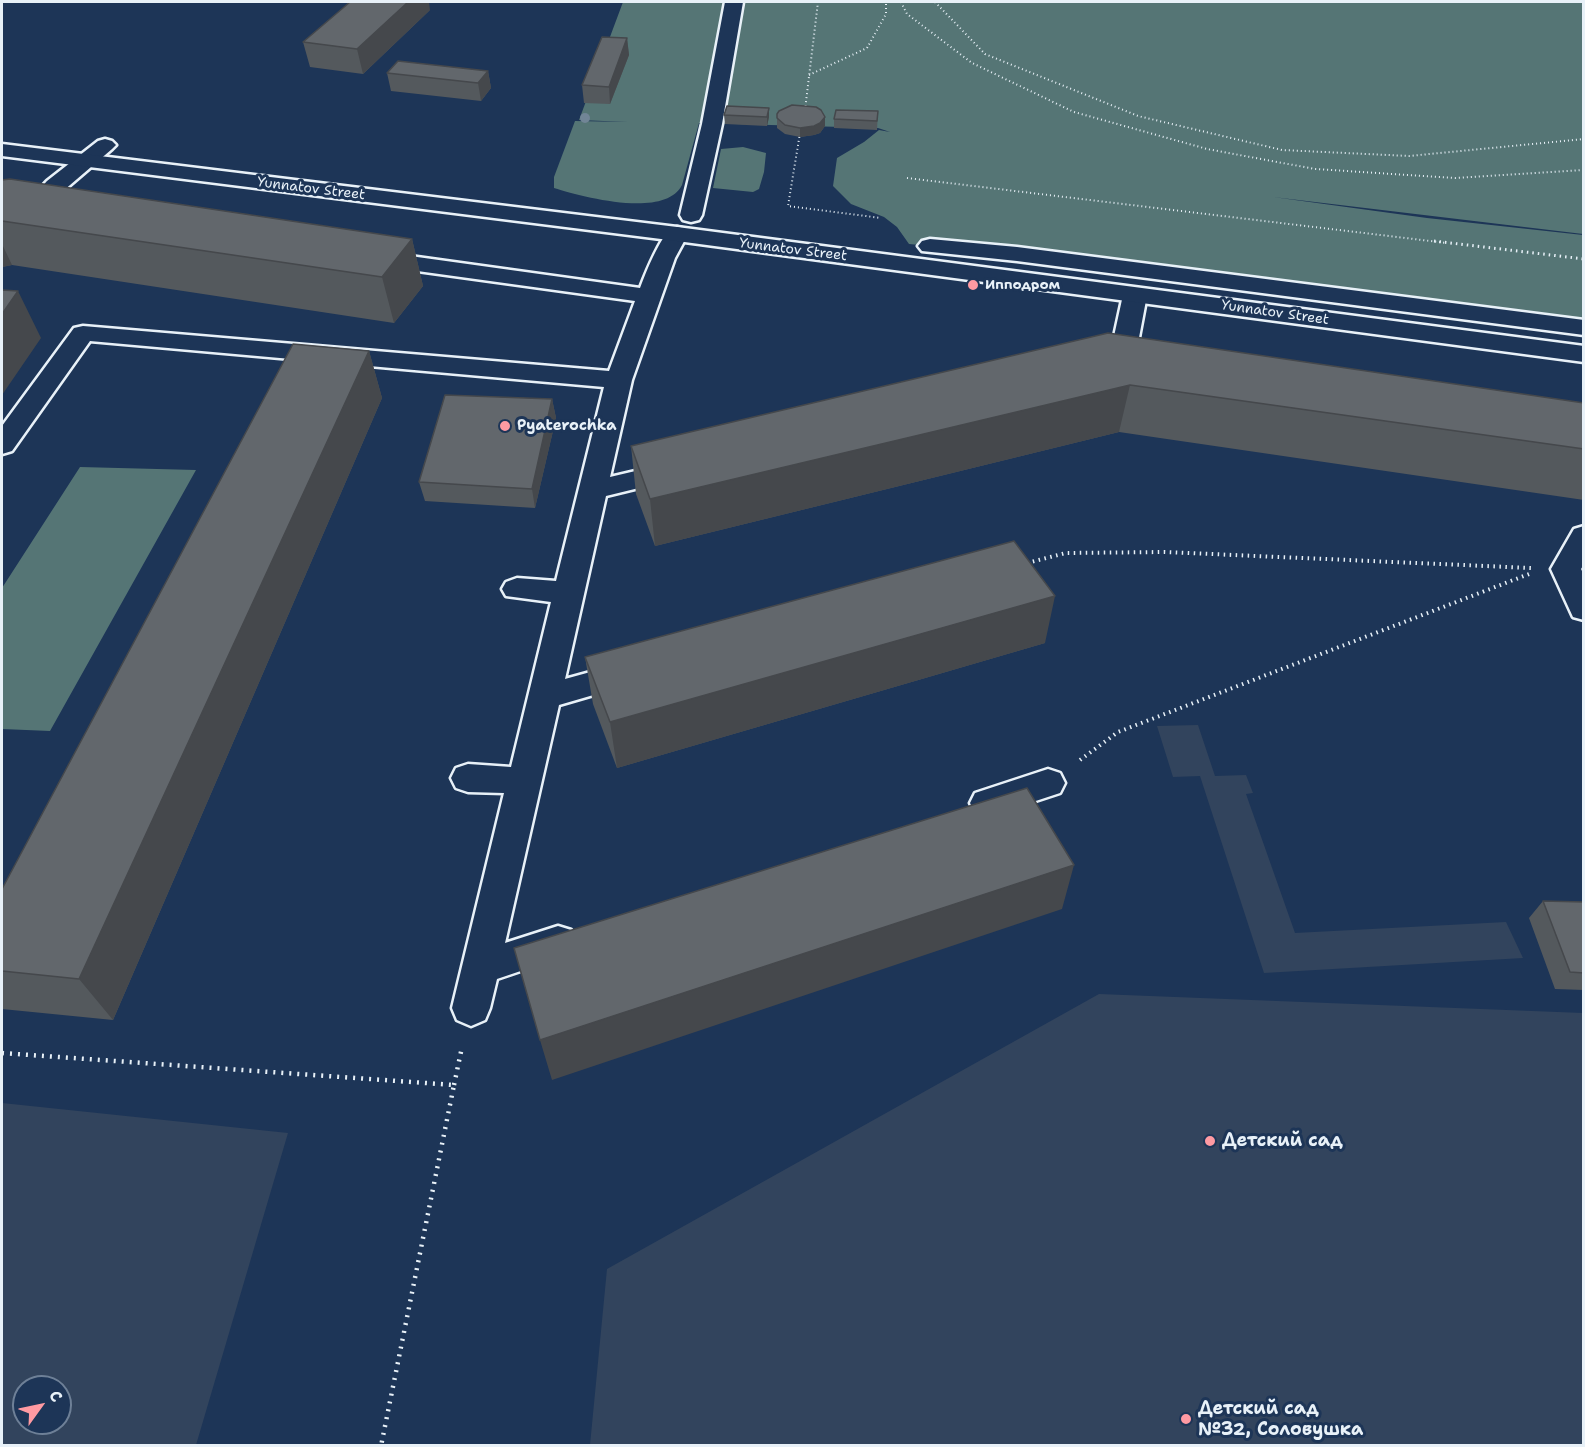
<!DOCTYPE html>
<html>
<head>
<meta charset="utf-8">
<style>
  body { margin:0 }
  #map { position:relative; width:1585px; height:1447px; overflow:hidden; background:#1d3557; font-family:"Shantell Sans",sans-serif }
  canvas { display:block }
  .frame { position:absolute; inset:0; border:3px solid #e8f1f8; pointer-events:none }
  .north { position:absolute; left:12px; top:1375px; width:60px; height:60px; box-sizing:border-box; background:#1d3557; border:2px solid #6e8097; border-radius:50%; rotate:57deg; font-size:16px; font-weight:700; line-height:24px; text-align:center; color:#e8f1f8 }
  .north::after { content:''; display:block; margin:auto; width:21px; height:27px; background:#ff9aa2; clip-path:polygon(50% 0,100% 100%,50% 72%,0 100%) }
</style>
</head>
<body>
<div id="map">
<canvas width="1585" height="1447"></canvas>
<div class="frame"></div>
<div class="north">С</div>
</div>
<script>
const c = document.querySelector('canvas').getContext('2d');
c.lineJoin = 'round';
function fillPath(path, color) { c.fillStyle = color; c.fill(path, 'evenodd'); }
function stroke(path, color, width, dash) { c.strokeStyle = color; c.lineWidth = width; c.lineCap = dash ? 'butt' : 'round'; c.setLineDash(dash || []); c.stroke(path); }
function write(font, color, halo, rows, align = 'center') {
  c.font = font + ' "Shantell Sans",sans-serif'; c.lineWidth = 6; c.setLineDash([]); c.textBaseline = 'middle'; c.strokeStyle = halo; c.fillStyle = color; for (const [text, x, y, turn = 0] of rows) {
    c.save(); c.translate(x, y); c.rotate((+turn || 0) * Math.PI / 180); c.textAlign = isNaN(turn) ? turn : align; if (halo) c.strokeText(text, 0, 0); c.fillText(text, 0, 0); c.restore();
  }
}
const built = new Path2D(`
  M1198 725 1215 776 1246 775 1253 793 1246 794 1295 933 1506 922 1523 958 1264 973 1200 776 1173 777 1157 726Z
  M1099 994 1583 1013V1445H590L607 1269Z
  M2 1103 288 1133 196 1445H2ZM24 1387H60V1423H24Z`);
const green = new Path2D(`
  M623 2H1583V234L1273 197 1427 218 1583 235V328L1017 254 909 244 897 227 884 217 851 204 833 186 837 158 864 142 879 130 890 132 878 128 699 123 682 185C665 219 583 197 554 188V177L575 121 628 122 579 120Z
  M743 147 766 153 764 172 759 189 753 192 713 188 721 149Z
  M80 467 196 470 50 731 2 729V588Z`);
const pathFar3 = new Path2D(`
  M901 2 907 14 972 63 1074 112 1207 149 1315 169 1455 178 1584 170
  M935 2 985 54 1138 116 1282 150 1409 156 1584 139
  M809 75 867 48 886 14V2
  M805 110 818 2
  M800 133 788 206 881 218
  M907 178 1447 243`);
const pathFar2 = new Path2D(`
  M1434 241 1584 259`);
const pathFar1 = new Path2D(`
  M1027 563 1066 553 1165 552 1531 568
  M1080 760 1118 732 1529 574`);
const path = new Path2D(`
  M2 1053 454 1085 381 1446
  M454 1085 462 1047`);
const minor = new Path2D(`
  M725 2H743L722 124 702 215 699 220 691 222 683 220 680 215 702 124Z
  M105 139 112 141 116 145 112 149 63 191 39 216 2 223V209L24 206 47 181 98 141Z
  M677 227 685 229 688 234 675 258 632 380 610 477 678 461 688 464 692 470 688 476 606 496 565 679 634 660 645 664 650 672 645 680 559 705 505 943 558 926 571 930 577 942 571 954 497 979 490 1008 485 1020 471 1026 457 1020 452 1008 504 793 468 792 456 788 451 778 456 768 468 764 511 767 551 602 506 596 502 589 506 582 517 578 556 581 604 387 90 341 12 451 2 454V426L74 328 83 326 609 371 635 301 374 265 366 263 362 258 366 253 374 251 640 288C648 267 656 248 669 229Z
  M1135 288 1144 290 1147 295 1134 364 1130 369 1121 372 1112 369 1108 364 1123 295 1126 290Z
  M1584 526V564L1581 569 1584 575V620L1573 617 1551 569 1574 529Z
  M1048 769 1060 773 1065 783 1060 793 987 817 975 813 970 803 975 793Z`);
const major = new Path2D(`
  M2 144 677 227 1584 346V362L677 241 2 156Z
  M930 239 1017 247 1584 320V335L1017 261 922 251 918 246 922 241Z`);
const trees = [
  [585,118]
];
const wall = new Path2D(`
  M430 10 363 74 310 67 303 42Z
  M627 38 629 55 610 104 584 103 582 85Z
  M488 71 491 88 481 101 391 91 387 73Z
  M878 111 877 130 834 128V119Z
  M777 114 825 117V126L820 133 814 135 800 137 785 134 777 128Z
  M724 115 769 117 767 126 725 124Z
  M2 180 412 239 423 286 394 323 12 265 2 267Z
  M1108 333 1584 403V500L1119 432 655 546 636 494 631 446Z
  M369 351 382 398 113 1020 2 1009V889Z
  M552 399 556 418 535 508 425 501 419 482Z
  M1045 643 617 768 593 704 585 657Z
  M1543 901 1584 902V990L1555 989 1529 918Z`);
const shadedWall = new Path2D(`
  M408 2H429L430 10 363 74 357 49Z
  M627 38 629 55 610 104 609 87Z
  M488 71 491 88 481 101 478 83Z
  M769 108V117L767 126V117Z
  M825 117V126L820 133 814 135 800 137V128Z
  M412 239 423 286 394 323 382 277Z
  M2 244 12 265 2 267Z
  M18 291 41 338 2 395V314Z
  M369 351 382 398 113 1020 79 979Z
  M1130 385 1119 432 655 546 650 499Z
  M552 399 556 418 535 508 532 489Z
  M1055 596 1045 643 617 768 610 722Z
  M1074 865 1062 909 552 1080 540 1040Z`);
const building = new Path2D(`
  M350 2H408L357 49 303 42Z
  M602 37 627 38 609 87 582 85Z
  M398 61 488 71 478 83 387 73Z
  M792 105 816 107 821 110 825 117 820 123 814 126 800 128 785 125 777 118V114L779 111Z
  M727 106 769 108 767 117 724 115Z
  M836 110 878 111 877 121 834 119Z
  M10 179 412 239 382 277 2 221V180Z
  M2 290 18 291 2 314Z
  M1108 333 1584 403V449L1130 385 650 499 631 446Z
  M293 344 369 351 79 979 2 971V889Z
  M445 395 552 399 532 489 419 482Z
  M1014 541 1055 596 610 722 585 657Z
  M1027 788 1074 865 540 1040 514 948Z
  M1543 901 1584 902V973L1570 972Z`);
const markers = [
  [973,285,6,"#ff9aa2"],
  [505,426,6,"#ff9aa2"],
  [1210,1141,6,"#ff9aa2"],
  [1186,1419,6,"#ff9aa2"]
];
const farStreetnames = [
  ["Yunnatov Street",311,189,7],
  ["Yunnatov Street",793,250,7],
  ["Yunnatov Street",1275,313,8]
];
const farPoinames = [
  ["Ипподром",985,285]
];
const poiNames = [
  ["Pyaterochka",517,426]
];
const nearPoinames = [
  ["Детский сад",1222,1141],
  ["Детский сад",1198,1409],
  ["№32, Соловушка",1198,1430]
];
fillPath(built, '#32445d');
fillPath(green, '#557575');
stroke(minor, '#e8f1f8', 5);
stroke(major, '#e8f1f8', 5);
stroke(pathFar3, '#e8f1f8', 2, [1, 3]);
stroke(pathFar2, '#e8f1f8', 3, [1.5, 4]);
stroke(pathFar1, '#e8f1f8', 4, [1.5, 4.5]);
stroke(path, '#e8f1f8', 4.5, [2, 6]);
fillPath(minor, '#1d3557');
fillPath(major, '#1d3557');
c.fillStyle = '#718596';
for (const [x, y] of trees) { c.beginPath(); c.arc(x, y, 5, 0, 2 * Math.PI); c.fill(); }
fillPath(wall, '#54595d');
fillPath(shadedWall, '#45484c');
fillPath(building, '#62676c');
stroke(building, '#45484c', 1.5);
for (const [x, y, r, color] of markers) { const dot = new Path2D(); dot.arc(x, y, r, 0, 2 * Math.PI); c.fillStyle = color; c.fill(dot); stroke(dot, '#1d3557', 2); }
write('14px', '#e8f1f8', '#1d3557', farStreetnames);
write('bold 14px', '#e8f1f8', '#1d3557', farPoinames, 'left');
write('bold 15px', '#e8f1f8', '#1d3557', poiNames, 'left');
write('bold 18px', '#e8f1f8', '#1d3557', nearPoinames, 'left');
</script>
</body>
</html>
